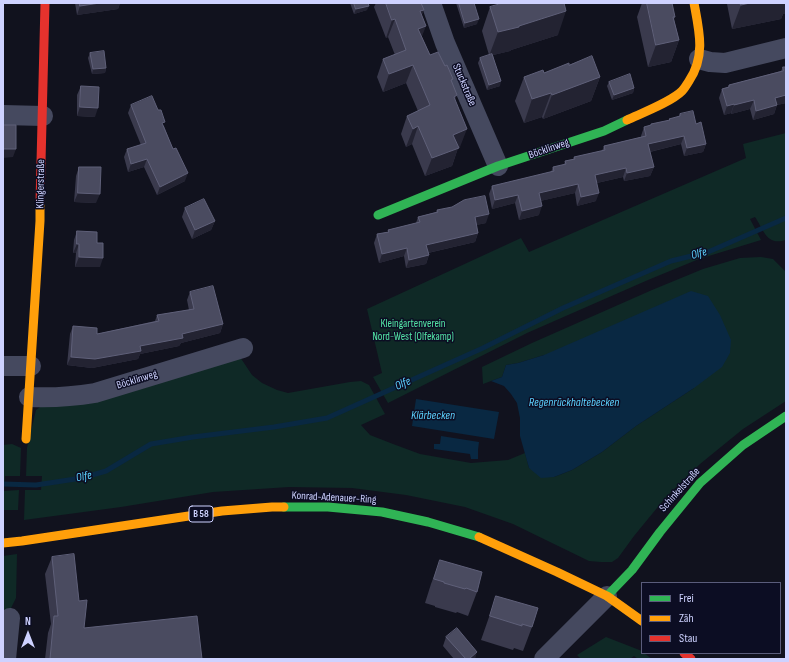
<!DOCTYPE html>
<html>
<head>
<meta charset="utf-8">
<style>
  body { margin:0 }
  #map { position:relative; width:789px; height:662px; overflow:hidden; background:#11121e; font-family:"Sofia Sans Condensed",sans-serif }
  canvas { display:block }
  .frame { position:absolute; inset:0; border:4px solid #ced2ff; pointer-events:none }
  .legend { position:absolute; left:641px; top:582px; width:140px; height:72px; box-sizing:border-box; background:#0c0d23; border:1px solid #5a5c7b; margin:0; padding:5px 7px; list-style:none; font-size:12px; color:#ced2ff }
  .legend li { display:flex; align-items:center; gap:8px; height:20px }
  .legend b { width:20px; border:1px solid #5a5c7b }
  .north { position:absolute; left:8px; top:614px; width:40px; height:40px; -webkit-text-stroke:3px #0c0d23; paint-order:stroke; rotate:0deg; font-size:11px; font-weight:700; line-height:16px; text-align:center; color:#ced2ff }
  .north::after { content:''; display:block; margin:auto; width:14px; height:18px; background:#ced2ff; clip-path:polygon(50% 0,100% 100%,50% 72%,0 100%) }
</style>
</head>
<body>
<div id="map">
<canvas width="789" height="662"></canvas>
<div class="frame"></div>
<ul class="legend">
<li><b style="height:5px;background:#30b455"></b>Frei</li>
<li><b style="height:5px;background:#ff9f0a"></b>Zäh</li>
<li><b style="height:5px;background:#e5322d"></b>Stau</li>
</ul>
<div class="north">N</div>
</div>
<script>
const c = document.querySelector('canvas').getContext('2d');
c.lineJoin = 'round';
function fillPath(path, color) { c.fillStyle = color; c.fill(path, 'evenodd'); }
function stroke(path, color, width, dash) { c.strokeStyle = color; c.lineWidth = width; c.lineCap = dash ? 'butt' : 'round'; c.setLineDash(dash || []); c.stroke(path); }
function write(font, color, halo, rows, align = 'center') {
  c.font = font + ' "Sofia Sans Condensed",sans-serif'; c.lineWidth = 3; c.setLineDash([]); c.textBaseline = 'middle'; c.strokeStyle = halo; c.fillStyle = color; for (const [text, x, y, turn = 0] of rows) {
    c.save(); c.translate(x, y); c.rotate((+turn || 0) * Math.PI / 180); c.textAlign = isNaN(turn) ? turn : align; if (halo) c.strokeText(text, 0, 0); c.fillText(text, 0, 0); c.restore();
  }
}
const green = new Path2D(`
  M786 133V240C766 246 764 230 755 217L750 219 761 240 699 259 648 280 527 333 388 403 373 377 382 373 367 309 521 238 529 252 746 158 743 144Z
  M761 257 773 259 786 272V401L743 429 700 464 666 497 634 536 618 558 612 562H601L589 561 513 524 465 507 406 495 352 488 289 487 213 492 121 507 24 520 25 490H41L42 476H26L27 448 36 410 40 407 56 405 240 357 252 375 262 383 277 390 288 393 350 382 361 381 369 385 385 414 361 425 370 435 393 444 420 454 471 463 508 460 525 453 529 468 554 477 572 470 602 452 636 426 694 388 544 355 518 363 506 365 502 377 483 384 482 367 532 343 652 290 703 269 740 258Z
  M12 444 21 448 20 476H5L4 491 19 490 18 510H3V445Z
  M17 554 16 598 10 610H3V556Z
  M606 637 642 651V653H644L652 659H638L634 656 630 659H581L577 655Z`);
const water = new Path2D(`
  M691 291 708 296 720 315 731 340 730 353 722 367 694 388 636 426 602 452 572 470 554 477 541 478 529 468 520 436V418L517 403 511 394 504 386 491 381 502 377 506 365 518 363 544 355Z
  M416 399 499 412 494 439 412 426Z
  M441 436 479 442 478 450V459H471L470 454 434 449V444H440Z`);
const stream = new Path2D(`
  M3 484 36 485 82 478 106 471 151 444 193 437 274 427 327 418 483 348 563 308 671 261 708 252 786 218`);
const street = new Path2D(`
  M431 3 445 43 498 166
  M699 59 710 62 725 63 786 48
  M3 115 43 116
  M3 366H31
  M29 397C53 398 71 397 95 393L243 348
  M6 659 10 618
  M544 659 607 596`);
const fast = new Path2D(`
  M378 215 498 166 604 131 627 120
  M284 507H328L382 512 428 522 479 537
  M607 596 632 570 660 532 700 483 743 445 786 416`);
const slow = new Path2D(`
  M627 120C642 113 671 102 682 91 685 88 687 84 689 81 706 56 699 30 694 3
  M26 439 40 221V202
  M479 537 557 572 607 596 642 621
  M3 543 22 541 222 511 272 507H284`);
const jam = new Path2D(`
  M40 202 45 3
  M684 653 691 659`);
const wall = new Path2D(`
  M75 3H120L118 9 77 15Z
  M350 3H368L367 10 354 14Z
  M376 3H421L422 37 430 55 452 83 455 101 460 147 458 148 452 166 425 176 412 144 406 147 401 134 407 116 418 111 406 83 383 92 377 77 383 59 395 55 388 37 386 38 374 7Z
  M456 3H474L477 24 464 28Z
  M642 3H673L672 4 675 17 674 19 679 40 671 62 648 67 637 17Z
  M727 3H786V13L783 14 781 19 732 29 727 4Z
  M490 7 558 35 511 50 510 51 493 55 500 86 487 90 478 63 480 58 489 55 482 31Z
  M90 53 106 68 105 73 92 74 88 58Z
  M569 65 600 77 591 101 543 119 542 117 524 123 515 101 524 77 544 73Z
  M783 67H786V103L777 105 774 114 753 120 750 109 731 114V113L724 115 719 98 722 89 728 87 729 85 781 71Z
  M609 82 634 88 633 93 612 100 607 86Z
  M81 86 95 117 77 116V95Z
  M131 105 164 126 185 181 157 195 144 167 128 172 124 157 127 149 141 145 128 113Z
  M680 114 696 124 706 144 703 152 684 156 681 144 650 152 654 167 650 176 624 181 623 177 597 183 596 201 577 206 575 193 540 201 539 215 519 220 515 203 492 209 489 194 492 186 551 172 553 167 564 165 565 161 573 159 574 157 602 151 604 146 641 137V136L644 127 651 126V124L669 121V119L679 117Z
  M79 167 96 203 74 202 76 176Z
  M185 208 215 221 211 230 192 239 182 217Z
  M437 210 486 223 476 225 478 233 475 242 428 253 429 255 426 264 406 268 404 256 379 263 374 243 377 234 388 232V230L416 223 418 217 436 212Z
  M77 231 97 243 100 267H75L76 253H73L74 240Z
  M190 292 223 324 220 333 181 343 179 346 140 354 138 359 92 368 67 365 70 334 73 326 97 334 155 321 157 315 189 310 187 300Z
  M52 557 79 601 84 628 202 659H45L48 633 51 624 45 574Z
  M440 560 477 592 468 616 457 612 456 613 435 607V606L425 603 431 584Z
  M496 596 532 627 523 651 514 648 513 650 481 640 488 620Z
  M446 637 475 659H454L443 646Z`);
const shadedWall = new Path2D(`
  M100 3H120L118 9 77 15 80 6Z
  M750 3H786V13L783 14 781 19 732 29 741 5Z
  M369 6 367 10 354 14 356 9Z
  M424 10 417 28 420 11Z
  M566 11 558 35 511 50 510 51 489 56 498 32Z
  M395 19 388 37 386 38 392 20Z
  M479 19 477 24 464 28 465 23Z
  M426 26 419 44 418 29Z
  M679 40 671 62 648 67 656 45Z
  M413 65 406 83 383 92 389 74Z
  M106 68 105 73 92 74 93 69Z
  M600 77 591 101 543 119 552 95Z
  M501 81 500 86 487 90 489 85Z
  M634 88 633 93 612 100 614 95Z
  M551 93 542 117 524 123 532 99Z
  M457 95 451 113 454 97Z
  M786 95V103L777 105 774 114 753 120 756 111 775 98Z
  M754 100 750 109 731 114 734 105Z
  M734 104 731 113 724 115 727 106Z
  M80 107 98 108 95 117 77 116Z
  M418 126 412 144 406 147 413 129Z
  M467 129 460 147 458 148 452 166 425 176 432 158 453 135Z
  M684 136 681 144 645 153 648 144Z
  M706 144 703 152 684 156 687 148Z
  M3 149H16L13 157 3 158Z
  M147 159 144 167 128 172 131 164Z
  M654 167 650 176 624 181 627 173Z
  M626 168 623 177 592 184 595 175Z
  M188 173 185 181 157 195 160 187Z
  M578 184 575 193 536 202 539 193Z
  M78 193 100 194 96 203 74 202Z
  M599 193 596 201 577 206 581 197Z
  M518 195 515 203 492 209 495 200Z
  M542 206 539 215 519 220 522 211Z
  M489 214 486 223 472 226 475 217Z
  M215 221 211 230 192 239 195 230Z
  M478 233 475 242 423 254 426 245Z
  M77 244H79L76 253H73Z
  M407 248 404 256 379 263 382 254Z
  M429 255 426 264 406 268 409 260Z
  M79 257 103 258 100 267H75Z
  M223 324 220 333 181 343 179 346 140 354 138 359 92 368 67 365 71 357 140 346 182 334Z
  M477 652 475 659H469Z`);
const building = new Path2D(`
  M80 3H100L80 6Z
  M354 3H368L369 6 356 9Z
  M386 3H421L424 10 420 11 426 26 418 29 430 55 438 52 445 66 447 65 453 79 451 80 457 95 454 97 467 129 453 135 459 148 432 158 418 126 413 129 407 116 430 105 413 65 389 74 383 59 406 50 395 19 392 20Z
  M459 3H474L479 19 465 23Z
  M503 3H564L566 11 519 26V27L498 32 490 7Z
  M647 3H672L675 17H673L679 40 656 45Z
  M740 3H750L741 5Z
  M104 51 106 68 93 69 90 53Z
  M492 54 501 81 489 85 480 58Z
  M592 56 600 77 552 95 551 93 532 99 524 77 543 70 544 73 569 63V65Z
  M783 67H786V95L775 98 777 105 756 111 754 100 734 105V104L727 106 722 89 729 87V85L783 71Z
  M630 74 634 88 614 95 609 82Z
  M81 86 99 87 98 108 80 107Z
  M152 96 158 110H161L165 122 162 123 173 149 176 148 188 173 160 187 147 159 131 164 127 149 146 143 131 105Z
  M693 111 696 124 701 122 706 144 687 148 684 136 648 144 654 167 627 173 626 168 595 175 599 193 581 197 578 184 539 193 542 206 522 211 518 195 495 200 492 186 554 171 553 167 566 164 565 161 575 159 574 157 605 150 604 146 646 136 644 127 651 125V124L670 120 669 119 680 116V114Z
  M3 125H16V149H3Z
  M79 167H101L100 194 78 193Z
  M485 196 489 214 475 217 478 233 426 245 429 255 409 260 407 248 382 254 377 234 389 232 388 230 420 222 418 217 438 212 437 210 452 207 464 200Z
  M204 199 215 221 195 230 185 208Z
  M77 231 97 232V243H103V258L79 257V244H77Z
  M213 286 223 324 182 334 183 338 140 346 141 351 95 359 71 357 73 326 97 328V334L159 321 157 315 194 309 190 292Z
  M74 554 79 601 87 600 84 628 197 616 202 659H50L54 616H58L52 557Z
  M440 560 482 572 477 592 466 588 465 589 444 583V582L434 579Z
  M496 596 538 608 532 627 522 624V626L490 616Z
  M457 628 477 652 469 659H466L446 637Z`);
const shields = [
  [201,514,24]
];
const shieldNames = [
  ["B 58",201,514]
];
const streetNames = [
  ["Stuckstraße",464,85,67],
  ["Böcklinweg",549,149,-19],
  ["Klingerstraße",41,184,-89],
  ["Böcklinweg",137,380,-17],
  ["Schinkelstraße",680,490,-48],
  ["Konrad-Adenauer-Ring",334,498,3]
];
const parkNames = [
  ["Kleingartenverein",413,324],
  ["Nord-West (Olfekamp)",413,337]
];
const waterNames = [
  ["Olfe",699,254,-16],
  ["Olfe",403,384,-24],
  ["Regenrückhaltebecken",574,403],
  ["Klärbecken",433,416],
  ["Olfe",84,477,-12]
];
fillPath(green, '#0f2926');
fillPath(water, '#092842');
stroke(stream, '#092842', 5);
stroke(street, '#45495f', 20);
stroke(fast, '#30b455', 9);
stroke(slow, '#ff9f0a', 9);
stroke(jam, '#e5322d', 9);
fillPath(wall, '#3a3a4d');
fillPath(shadedWall, '#232332');
fillPath(building, '#4a4b60');
stroke(building, '#5f6079', 1);
for (const [x, y, w] of shields) { const box = new Path2D(); box.roundRect(x - w / 2, y - 8, w, 16, 3); c.fillStyle = '#0c0d23'; c.fill(box); stroke(box, '#ced2ff', 1); }
write('bold 10px', '#ced2ff', null, shieldNames);
write('11px', '#ced2ff', '#0c0d23', streetNames);
write('11px', '#53e6a6', '#0c0d23', parkNames);
write('italic 12px', '#5cd2ff', '#0c0d23', waterNames);
</script>
</body>
</html>
